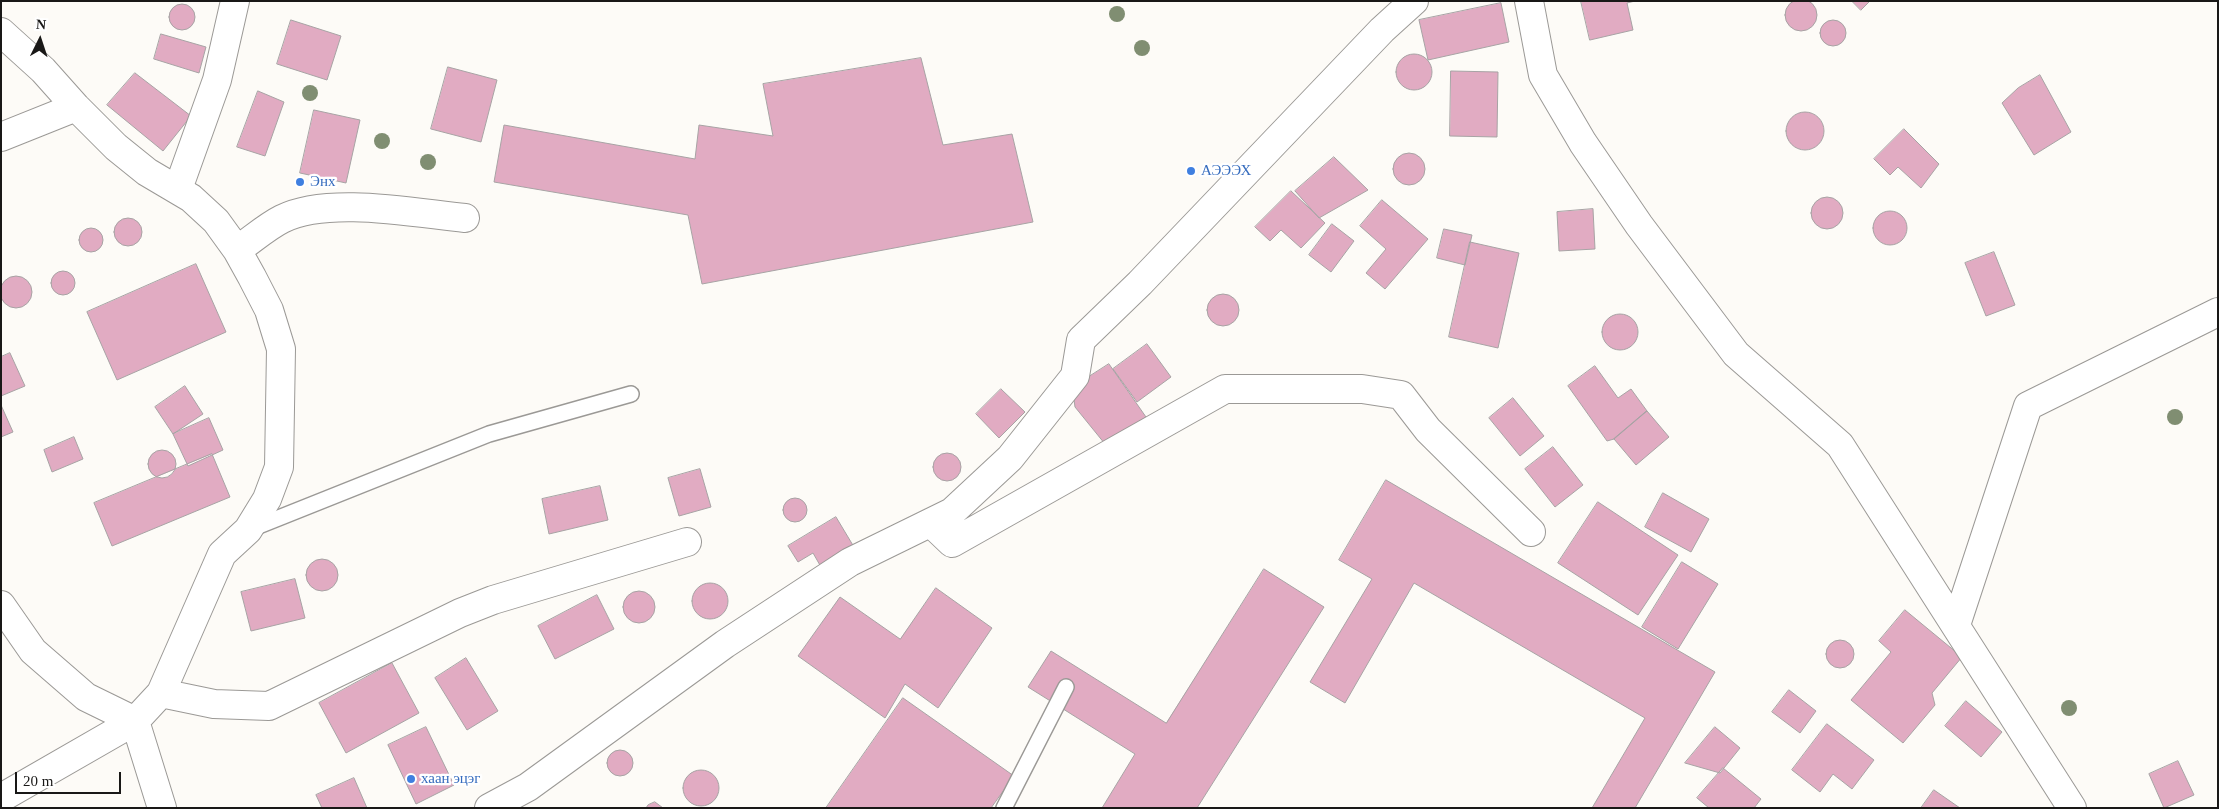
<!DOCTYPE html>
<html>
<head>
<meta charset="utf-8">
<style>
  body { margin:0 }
  #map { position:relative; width:2219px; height:809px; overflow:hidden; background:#fdfbf7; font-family:"Times New Roman",serif }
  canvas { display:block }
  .frame { position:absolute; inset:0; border:2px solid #191817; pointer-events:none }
  .north { position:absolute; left:15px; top:15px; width:50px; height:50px; -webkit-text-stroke:4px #fff; paint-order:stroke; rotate:4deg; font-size:14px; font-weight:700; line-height:20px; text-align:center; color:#191817 }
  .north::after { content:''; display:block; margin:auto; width:18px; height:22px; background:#191817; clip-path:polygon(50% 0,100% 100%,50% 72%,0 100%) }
  .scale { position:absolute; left:15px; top:772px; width:106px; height:22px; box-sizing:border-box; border:2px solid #191817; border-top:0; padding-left:6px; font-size:15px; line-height:18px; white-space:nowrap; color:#191817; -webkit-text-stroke:4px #fff; paint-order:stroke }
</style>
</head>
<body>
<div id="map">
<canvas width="2219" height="809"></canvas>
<div class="frame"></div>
<div class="north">N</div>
<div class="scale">20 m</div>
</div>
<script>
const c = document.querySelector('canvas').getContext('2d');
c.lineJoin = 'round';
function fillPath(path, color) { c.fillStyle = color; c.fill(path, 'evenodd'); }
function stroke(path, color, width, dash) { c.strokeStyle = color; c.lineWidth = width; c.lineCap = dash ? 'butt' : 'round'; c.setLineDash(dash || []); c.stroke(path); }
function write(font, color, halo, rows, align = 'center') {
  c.font = font + ' "Times New Roman",serif'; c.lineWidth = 4.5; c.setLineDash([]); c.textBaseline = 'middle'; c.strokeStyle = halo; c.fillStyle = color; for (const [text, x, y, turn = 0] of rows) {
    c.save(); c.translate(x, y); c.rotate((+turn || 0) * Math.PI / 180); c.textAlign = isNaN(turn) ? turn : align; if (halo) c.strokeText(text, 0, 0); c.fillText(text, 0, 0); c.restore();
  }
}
const building = new Path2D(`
  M1785 15a16 16 0 1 1 32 0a16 16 0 1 1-32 0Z
  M1581 1H1635L1627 3 1633 30 1590 40Z
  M1852 1H1870L1861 10Z
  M1501 3 1509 42 1428 60 1419 20Z
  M169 17a13 13 0 1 1 26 0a13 13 0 1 1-26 0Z
  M1820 33a13 13 0 1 1 26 0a13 13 0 1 1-26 0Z
  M291 20 341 36 327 80 277 64Z
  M161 34 206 47 199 73 154 59Z
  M1396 72a18 18 0 1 1 36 0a18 18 0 1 1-36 0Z
  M921 58 943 145 1012 134 1033 222 702 284 688 215 494 182 504 125 695 159 699 125 773 136 763 84Z
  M448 67 497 80 481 142 431 129Z
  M1451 71 1498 72 1497 137 1450 136Z
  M135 73 191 116 163 151 107 105Z
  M2040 75 2071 132 2034 155 2002 103 2018 88Z
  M258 91 284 102 265 156 237 147Z
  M314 110 360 120 346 183 300 173Z
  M1786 131a19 19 0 1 1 38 0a19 19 0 1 1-38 0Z
  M1904 129 1939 164 1921 188 1898 167 1890 175 1874 159Z
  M1393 169a16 16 0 1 1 32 0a16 16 0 1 1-32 0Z
  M1334 157 1368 190 1319 218 1295 191Z
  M1291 191 1325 223 1301 248 1281 230 1270 241 1255 227Z
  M1811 213a16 16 0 1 1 32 0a16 16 0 1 1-32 0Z
  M1382 200 1428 239 1385 289 1366 273 1386 249 1360 226Z
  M1593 209 1595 249 1559 251 1557 212Z
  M1873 228a17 17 0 1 1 34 0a17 17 0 1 1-34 0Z
  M114 232a14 14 0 1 1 28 0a14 14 0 1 1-28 0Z
  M1332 224 1354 241 1331 272 1309 255Z
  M79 240a12 12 0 1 1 24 0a12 12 0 1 1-24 0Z
  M1444 229 1472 235 1465 265 1437 258Z
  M1470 242 1519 253 1498 348 1449 337Z
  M1994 252 2015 305 1986 316 1965 263Z
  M196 264 226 332 117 380 87 312Z
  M51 283a12 12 0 1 1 24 0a12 12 0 1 1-24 0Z
  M0 292a16 16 0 1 1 32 0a16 16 0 1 1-32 0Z
  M1207 310a16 16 0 1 1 32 0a16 16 0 1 1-32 0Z
  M1602 332a18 18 0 1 1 36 0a18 18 0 1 1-36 0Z
  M1147 344 1171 377 1137 402 1113 369Z
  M10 353 25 386 1 396V357Z
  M1109 364 1146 417 1105 444 1075 407 1073 392 1082 381Z
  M1595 366 1618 398 1631 389 1647 411 1614 439 1607 441 1568 386Z
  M185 386 203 414 173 434 155 407Z
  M1001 389 1025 412 999 438 976 414Z
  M1513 398 1544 436 1520 456 1489 418Z
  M1 405 13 432 1 437Z
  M1647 411 1669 437 1636 465 1614 439Z
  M209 418 223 450 188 466 173 434Z
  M74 437 83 459 52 472 44 450Z
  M1553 447 1583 485 1555 507 1525 469Z
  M148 464a14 14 0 1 1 28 0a14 14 0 1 1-28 0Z
  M933 467a14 14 0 1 1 28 0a14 14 0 1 1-28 0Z
  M212 454 230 497 112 546 94 503Z
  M700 469 711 507 679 516 668 478Z
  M1386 480 1715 672 1635 808H1592L1645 718 1414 583 1345 703 1310 682 1372 579 1339 560Z
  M600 486 608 520 549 534 542 499Z
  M1663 493 1709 519 1691 552 1645 527Z
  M783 510a12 12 0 1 1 24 0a12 12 0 1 1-24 0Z
  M1598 502 1678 555 1638 615 1558 563Z
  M836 517 854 547 821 567 813 553 798 562 788 546Z
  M306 575a16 16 0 1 1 32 0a16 16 0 1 1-32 0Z
  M1682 562 1718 584 1678 649 1642 627Z
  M1264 569 1324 607 1197 808H1102L1135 754 1028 687 1051 651 1166 723Z
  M295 579 305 618 251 631 241 592Z
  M692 601a18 18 0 1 1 36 0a18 18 0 1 1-36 0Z
  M936 588 992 628 938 708 905 684 885 718 798 656 840 597 900 639Z
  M623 607a16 16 0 1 1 32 0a16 16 0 1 1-32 0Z
  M597 595 614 629 555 659 538 626Z
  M1905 610 1962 657 1932 693 1935 705 1903 743 1851 700 1891 652 1879 641Z
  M1826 654a14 14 0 1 1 28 0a14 14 0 1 1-28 0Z
  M466 658 498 711 467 730 435 678Z
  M392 663 419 713 346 753 319 703Z
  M1789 690 1816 711 1800 733 1772 712Z
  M903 698 1014 776 991 808H826Z
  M1966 701 2002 732 1981 757 1945 726Z
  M1827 724 1874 760 1852 789 1833 774 1820 792 1792 770Z
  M426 727 454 785 416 804 388 745Z
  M1715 727 1740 748 1720 773 1685 763Z
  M607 763a13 13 0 1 1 26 0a13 13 0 1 1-26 0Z
  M2178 761 2194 795 2164 808 2149 774Z
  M1723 768 1761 799 1754 808H1709L1697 798Z
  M683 788a18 18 0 1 1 36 0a18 18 0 1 1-36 0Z
  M354 778 367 808H322L316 795Z
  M1934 790 1960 808H1921Z
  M655 802 663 808H646L648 805Z`);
const service = new Path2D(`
  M251 529 489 434 631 394
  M1004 808 1066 687`);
const minor = new Path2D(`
  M1529 1 1543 75 1583 143 1639 225 1736 354 1840 445 2072 808
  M1 32 43 70 76 107 116 147 147 172 191 198 216 221 237 250 252 277 269 310 281 349 279 467 267 499 248 530 222 554 161 693 135 721 1 798
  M1 137 76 107
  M178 189 217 80 235 1
  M237 250C252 240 266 227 282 219 328 196 414 213 465 218
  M931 523 952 543 1225 389H1362L1401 395 1428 430 1531 532
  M1 605 33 651 86 697 135 721 162 808
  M1956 625 2028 406 2218 312
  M161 693 214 704 269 706 460 613 493 600 687 542
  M489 808 528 787 725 644 850 562 952 512 1010 458 1075 376 1081 340 1140 283 1382 30 1414 1`);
const trees = [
  [1117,14],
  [1142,48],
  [310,93],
  [382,141],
  [428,162],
  [2175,417],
  [2069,708]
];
const markers = [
  [1191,171,5,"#3f7fe0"],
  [300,182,5,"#3f7fe0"],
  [411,779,5,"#3f7fe0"]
];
const shopNames = [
  ["АЭЭЭХ",1201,171],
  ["Энх",310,182],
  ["хаан эцэг",421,779]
];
fillPath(building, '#e1abc2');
stroke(building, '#a7a3a4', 1);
stroke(service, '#9b9996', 18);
stroke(minor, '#9b9996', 30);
stroke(service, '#fff', 15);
stroke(minor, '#fff', 28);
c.fillStyle = '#808e72';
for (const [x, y] of trees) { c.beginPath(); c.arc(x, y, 8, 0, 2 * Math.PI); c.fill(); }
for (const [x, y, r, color] of markers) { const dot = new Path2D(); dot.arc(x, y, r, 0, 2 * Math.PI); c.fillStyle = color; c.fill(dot); stroke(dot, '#fff', 2); }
write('15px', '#366cbe', '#fff', shopNames, 'left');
</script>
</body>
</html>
